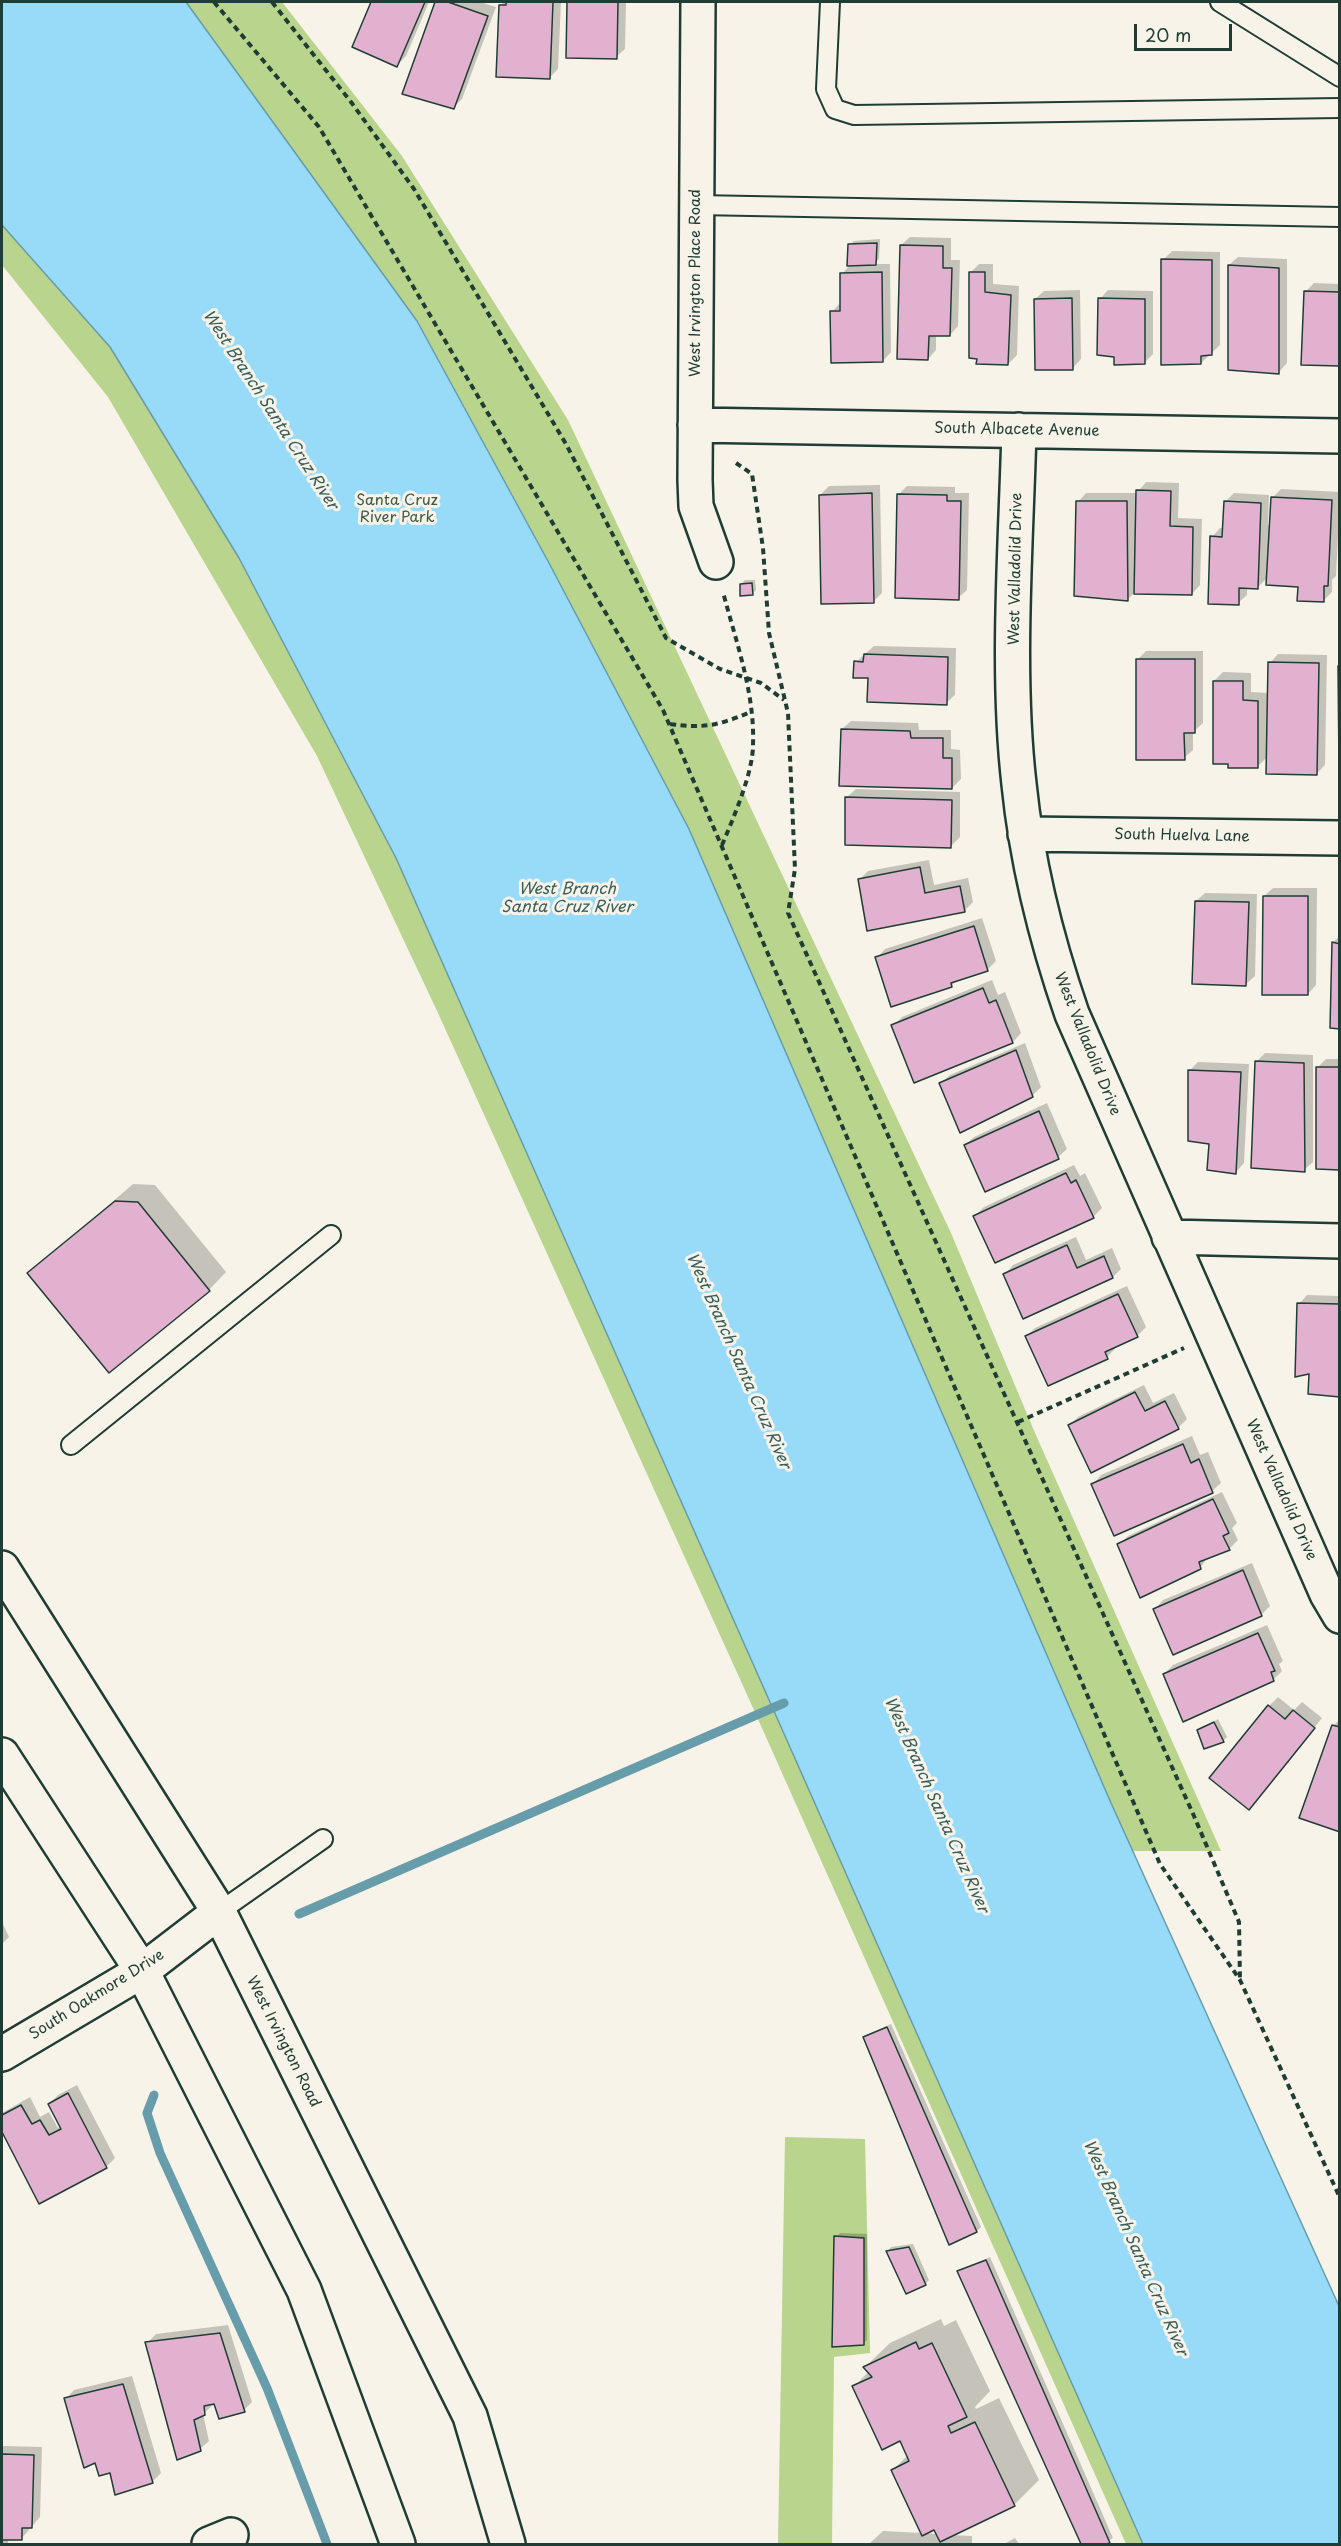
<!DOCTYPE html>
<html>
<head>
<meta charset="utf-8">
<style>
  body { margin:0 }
  #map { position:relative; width:1341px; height:2546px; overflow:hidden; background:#f7f3e8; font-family:"Playpen Sans",sans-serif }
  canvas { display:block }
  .frame { position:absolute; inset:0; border:3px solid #1f3d34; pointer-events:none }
  .scale { position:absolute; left:1134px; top:24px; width:98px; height:27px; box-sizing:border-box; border:3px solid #1f3d34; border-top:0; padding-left:8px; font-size:18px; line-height:21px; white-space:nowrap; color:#1f3d34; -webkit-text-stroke:4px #f7f3e8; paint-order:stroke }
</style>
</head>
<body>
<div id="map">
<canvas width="1341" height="2546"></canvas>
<div class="frame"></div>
<div class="scale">20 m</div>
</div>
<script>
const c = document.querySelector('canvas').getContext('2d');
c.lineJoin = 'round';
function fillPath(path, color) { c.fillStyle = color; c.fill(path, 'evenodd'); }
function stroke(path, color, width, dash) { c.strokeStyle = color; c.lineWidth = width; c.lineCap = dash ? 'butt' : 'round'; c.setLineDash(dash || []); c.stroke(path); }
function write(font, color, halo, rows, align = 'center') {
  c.font = font + ' "Playpen Sans",sans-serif'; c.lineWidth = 6; c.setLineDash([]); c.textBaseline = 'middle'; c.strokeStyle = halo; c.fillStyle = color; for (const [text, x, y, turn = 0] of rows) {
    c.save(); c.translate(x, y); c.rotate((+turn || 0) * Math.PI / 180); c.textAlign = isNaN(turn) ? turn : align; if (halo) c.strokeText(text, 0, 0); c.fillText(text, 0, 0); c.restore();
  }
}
const green = new Path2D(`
  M2 2H282L402 156 568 420 951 1233 1035 1433 1221 1851H1128L1339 2544H1126L749 1699 438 1013 317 756 108 397 2 265Z
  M785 2137 865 2139 870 2353 834 2357 832 2544H778Z`);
const water = new Path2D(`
  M2 2H186L417 321 549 563 689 829 1111 1803 1339 2306V2544H1143L396 858 239 558 110 347 2 225Z`);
const shadow = new Path2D(`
  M373 2H429L406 56 397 65 354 46Z
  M436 2H480L496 7 462 99 453 108 404 93Z
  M504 2H561L558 69 550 77 500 5Z
  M568 2H626L625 49 616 57H567Z
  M910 237 951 238V260H960L958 326 950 335 936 334V350L928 359 901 245Z
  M880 239 879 259 874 264H890L891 352 883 361 832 312 840 303 842 274 851 264 850 245 854 241Z
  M1172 251 1220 252V345L1201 363 1163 260Z
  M1238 257 1287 259V363L1279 372 1229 265Z
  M979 264H993V284L1019 286 1017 355 1008 364 971 272Z
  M1314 283 1340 284V364L1305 292Z
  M1080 290 1081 359 1073 368 1035 299 1044 291Z
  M1108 290 1153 291V354L1144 363 1116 356 1100 299Z
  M1146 482 1179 483 1178 518 1202 519 1200 585 1192 594 1134 593 1128 599 1078 502 1086 493H1137Z
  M880 485 882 593 874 601 820 495 829 486Z
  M907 486 955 487V493H969L967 590 958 598 898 495Z
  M1281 489 1340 492 1336 576 1332 580V592L1323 601 1300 586 1268 577 1258 587H1247V595L1238 603 1212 537 1220 528H1224L1225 502 1234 493 1269 495 1268 525H1271L1272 498Z
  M745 580H755L756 590 752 594 741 584Z
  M874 646 956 648 955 695 946 703 870 677 856 662Z
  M1146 651H1203V723L1193 732V750L1184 758 1137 660Z
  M1278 654 1327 655 1325 765 1316 774 1268 756 1258 766 1214 681 1223 672 1251 673V692L1269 693 1270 663Z
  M851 721 918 723 919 730H951V749L960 750 961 779 952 788 842 729Z
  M856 789 960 792V837L951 846 847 797Z
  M929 860 934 885 968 878 973 902 964 911 859 880 868 871Z
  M1273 888H1317L1316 985 1308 994 1264 896Z
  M1205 893 1257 894 1255 976 1246 984 1196 901Z
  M982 918 996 961 987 970 958 979 951 986 877 958 885 949Z
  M1340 936V1027H1331L1333 942Z
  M992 980 998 995 1005 992 1021 1033 1013 1042 915 1081 893 1026 902 1017Z
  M1025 1043 1041 1087 1033 1095 961 1131 941 1083 950 1075Z
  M1265 1053 1313 1055V1162L1304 1170 1256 1062Z
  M1326 1059H1340V1168L1318 1067Z
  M1198 1062 1249 1064 1244 1163 1236 1172 1211 1143 1189 1071Z
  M1047 1103 1067 1149 1058 1157 965 1145 974 1137Z
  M1074 1165 1080 1176 1085 1173 1102 1208 1093 1217 975 1216 984 1207Z
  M133 1184 155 1185 226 1272 209 1290 30 1273Z
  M1076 1237 1086 1260 1112 1248 1121 1269 1113 1277 1005 1274 1013 1265Z
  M1127 1286 1146 1327 1137 1336 1114 1346 1115 1349 1107 1357 1027 1336 1035 1328Z
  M1307 1295 1340 1296V1396L1311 1372 1299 1304Z
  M1144 1385 1153 1403 1174 1393 1187 1419 1178 1428 1069 1426 1078 1417Z
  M1192 1436 1200 1455 1208 1452 1221 1483 1212 1491 1115 1534 1093 1484 1101 1475Z
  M1222 1492 1237 1523 1232 1528 1238 1540 1229 1549 1208 1557 1200 1568 1119 1545 1128 1536Z
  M1252 1563 1270 1606 1261 1615 1155 1609 1163 1600Z
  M1267 1625 1283 1661 1279 1664 1282 1671 1273 1680 1164 1674 1173 1665Z
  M1278 1697 1294 1710 1302 1702 1322 1718 1257 1800 1269 1706Z
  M1218 1719 1227 1737 1223 1741 1198 1731Z
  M1340 1719V1830L1333 1726Z
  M2 1922 9 1937 2 1944Z
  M891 2024 981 2227 977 2231 864 2037Z
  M77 2085 115 2158 107 2166 39 2202 2 2129V2113L30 2097 40 2117 49 2112 58 2128 61 2126 49 2104 58 2095Z
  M840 2233 867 2234V2340L863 2344 836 2237Z
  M913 2244 929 2280 925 2284 888 2251 891 2247Z
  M990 2257 1113 2538 1102 2544H1083L959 2271Z
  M941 2319 944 2326 956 2320 990 2391 975 2407 976 2409 999 2398 1039 2480 1014 2505 951 2535 972 2536V2544H869L883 2531 922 2533 893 2470 908 2455 901 2439 854 2387 869 2371 865 2367 890 2343ZM935 2528 938 2534 924 2533Z
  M228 2325 252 2402 244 2410 215 2403 203 2414 209 2441 200 2449 147 2343 156 2334Z
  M132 2376 161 2473 152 2482 111 2471 66 2399 74 2390Z
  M2 2446 42 2447 40 2517 21 2539H8V2544H2Z
  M1015 2538 1019 2544H1004Z`);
const stream = new Path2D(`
  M299 1914 784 1703
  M154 2095 147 2113 160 2153 267 2388 327 2544`);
const building = new Path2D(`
  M371 2H425L397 67 352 47Z
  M435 2H448L488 16 454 109 402 94Z
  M506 2H553L550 79 496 77 499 5H506Z
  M567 2H618L617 59 566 58Z
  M877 243 876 265 847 266 848 244Z
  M900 245 943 246V268H952L950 336H929L928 360 897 359Z
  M1161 259 1212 260V355L1201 356V364L1161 365Z
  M1228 265 1279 268V374L1228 370Z
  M882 272 883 362 831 363 830 311H840V273Z
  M969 272H985V292L1011 295 1008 365 976 364 977 359 969 358Z
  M1304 291 1340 292V366L1301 365Z
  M1072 298 1073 370H1035L1034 299Z
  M1098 298 1145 299V364L1114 365V357L1097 355Z
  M1136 490 1171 491 1170 526 1193 527 1192 595 1134 594Z
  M872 493 874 603 821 604 819 495Z
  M897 494 947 495V501H961L959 600 895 598Z
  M1271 497 1332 500 1328 586H1324V602L1297 601 1298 587 1266 585Z
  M1076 501H1127L1128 601 1074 596Z
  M1224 501 1261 503 1258 589 1239 588V605L1208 604 1210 536 1222 537Z
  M752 583 753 595 740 596V584Z
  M864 654 948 657 947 705 867 702 868 678H853L854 661 863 662Z
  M1136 659H1195V733H1184L1185 760H1136Z
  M1268 662 1319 663 1317 775 1266 774Z
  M1338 666H1340V766H1339Z
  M1213 681H1243V700L1258 701V768H1228V764H1213Z
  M841 729 910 731 911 738H943V758H952V789L839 786Z
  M845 797 952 800 951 848 845 845Z
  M920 867 925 893 960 886 965 912 867 931 858 879Z
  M1263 896H1308V995H1262Z
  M1195 901 1249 902 1246 986 1192 984Z
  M974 926 988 971 951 983 952 987 891 1007 875 957Z
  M1332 942 1340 944V1029L1330 1028Z
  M983 988 989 1003 996 1000 1013 1043 914 1083 891 1025Z
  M1016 1050 1033 1097 960 1133 939 1083Z
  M1255 1061 1304 1063 1305 1172 1251 1168Z
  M1316 1067H1340V1170L1316 1169Z
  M1188 1070 1241 1072 1236 1174 1207 1170 1209 1144 1188 1141Z
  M1039 1111 1059 1159 985 1192 964 1145Z
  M1066 1173 1071 1183 1076 1180 1094 1218 995 1263 973 1216Z
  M115 1201 138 1202 210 1291 109 1373 27 1273Z
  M1067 1245 1077 1268 1104 1256 1113 1278 1023 1319 1003 1274Z
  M1118 1294 1138 1337 1105 1352 1108 1359 1048 1386 1025 1336Z
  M1297 1303 1340 1304V1397L1308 1394 1309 1374 1295 1377Z
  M1135 1392 1145 1411 1165 1401 1179 1429 1091 1473 1068 1425Z
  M1183 1444 1191 1463 1199 1459 1213 1493 1114 1536 1091 1484Z
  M1213 1499 1229 1533 1223 1536 1230 1550 1199 1562 1201 1569 1140 1598 1117 1544Z
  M1243 1570 1262 1616 1173 1655 1153 1609Z
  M1258 1633 1275 1671 1271 1672 1274 1681 1183 1722 1163 1674Z
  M1268 1705 1285 1719 1293 1710 1315 1728 1249 1810 1209 1778Z
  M1214 1722 1224 1742 1204 1749 1197 1730Z
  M1332 1725 1340 1727V1832L1299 1818Z
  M887 2027 977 2232 949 2245 863 2037Z
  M68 2093 107 2168 39 2204 2 2132V2115L21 2105 32 2124 40 2120 49 2135 61 2129 48 2104Z
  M834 2236 864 2238V2345L832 2347Z
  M909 2247 926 2285 906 2294 886 2251Z
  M986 2260 1110 2543 1106 2544H1081L957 2271Z
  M220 2333 245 2412 219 2419 214 2404 204 2406 205 2415 194 2420 201 2451 177 2460 145 2342Z
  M916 2342 919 2349 932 2343 967 2417 948 2426 951 2433 975 2422 1015 2506 940 2542 934 2530 922 2536 891 2470 909 2461 900 2441 882 2450 852 2386 872 2377 863 2367Z
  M123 2384 153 2483 115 2495 110 2473 99 2476 95 2463 84 2468 64 2398Z
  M2 2454 34 2455 32 2528H22V2540H2Z`);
const path = new Path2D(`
  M214 2 319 127 663 710 1160 1864 1240 1980 1340 2198
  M272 2 351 102 414 189 566 444 666 638 720 669 761 683 784 700
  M736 463 752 474 763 548 769 633 788 713 795 869 788 913 1194 1816 1239 1922 1240 1980
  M670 724C704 729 719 725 751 712
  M722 845C733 819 753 773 753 745 755 693 736 642 723 592
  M1018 1422 1184 1348`);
const service = new Path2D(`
  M830 2 826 89 835 109 854 115 1340 108
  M1220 2 1340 77
  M697 205 1340 217
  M71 1445 331 1235
  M219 1912 323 1839`);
const minor = new Path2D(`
  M698 2 695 480 696 506 716 562
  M695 425 1340 436
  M1019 430C1016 544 1006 671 1019 784 1027 863 1046 939 1072 1014L1327 1594 1340 1616
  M1025 834 1340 838
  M1169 1237 1340 1241
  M2 2054 142 1971 219 1912
  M209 2544 231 2535`);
const secondary = new Path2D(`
  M2 1568 219 1912 470 2416 508 2544
  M2 1755 142 1971 304 2290 398 2544`);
const streetNames = [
  ["West Irvington Place Road",696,283,-90],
  ["South Albacete Avenue",1017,430,1],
  ["West Valladolid Drive",1016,569,-89],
  ["South Huelva Lane",1182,836,1],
  ["West Valladolid Drive",1087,1044,68],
  ["West Valladolid Drive",1281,1490,66],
  ["South Oakmore Drive",97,1995,-32],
  ["West Irvington Road",283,2042,63]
];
const parkNames = [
  ["Santa Cruz",397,501],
  ["River Park",397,518]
];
const waterNames = [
  ["West Branch Santa Cruz River",270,410,57],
  ["West Branch",567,890],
  ["Santa Cruz River",567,908],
  ["West Branch Santa Cruz River",738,1361,66],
  ["West Branch Santa Cruz River",936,1805,66],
  ["West Branch Santa Cruz River",1135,2248,66]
];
fillPath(green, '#b9d48c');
fillPath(water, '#97dbf9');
stroke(water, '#679caa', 1.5);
fillPath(shadow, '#0003');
stroke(stream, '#679caa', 9);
fillPath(building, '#e2b1d0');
stroke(building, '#1f3d34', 1.5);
stroke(service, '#1f3d34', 22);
stroke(minor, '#1f3d34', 38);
stroke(secondary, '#1f3d34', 38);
stroke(path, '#1f3d34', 4, [6, 4.5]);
stroke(service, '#f7f3e8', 18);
stroke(minor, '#f7f3e8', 33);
stroke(secondary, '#f7f3e8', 33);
write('15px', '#1f3d34', '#f7f3e8', streetNames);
write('15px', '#3e5b46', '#f7f3e8', parkNames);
write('italic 16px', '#375d5b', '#f7f3e8', waterNames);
</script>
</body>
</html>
